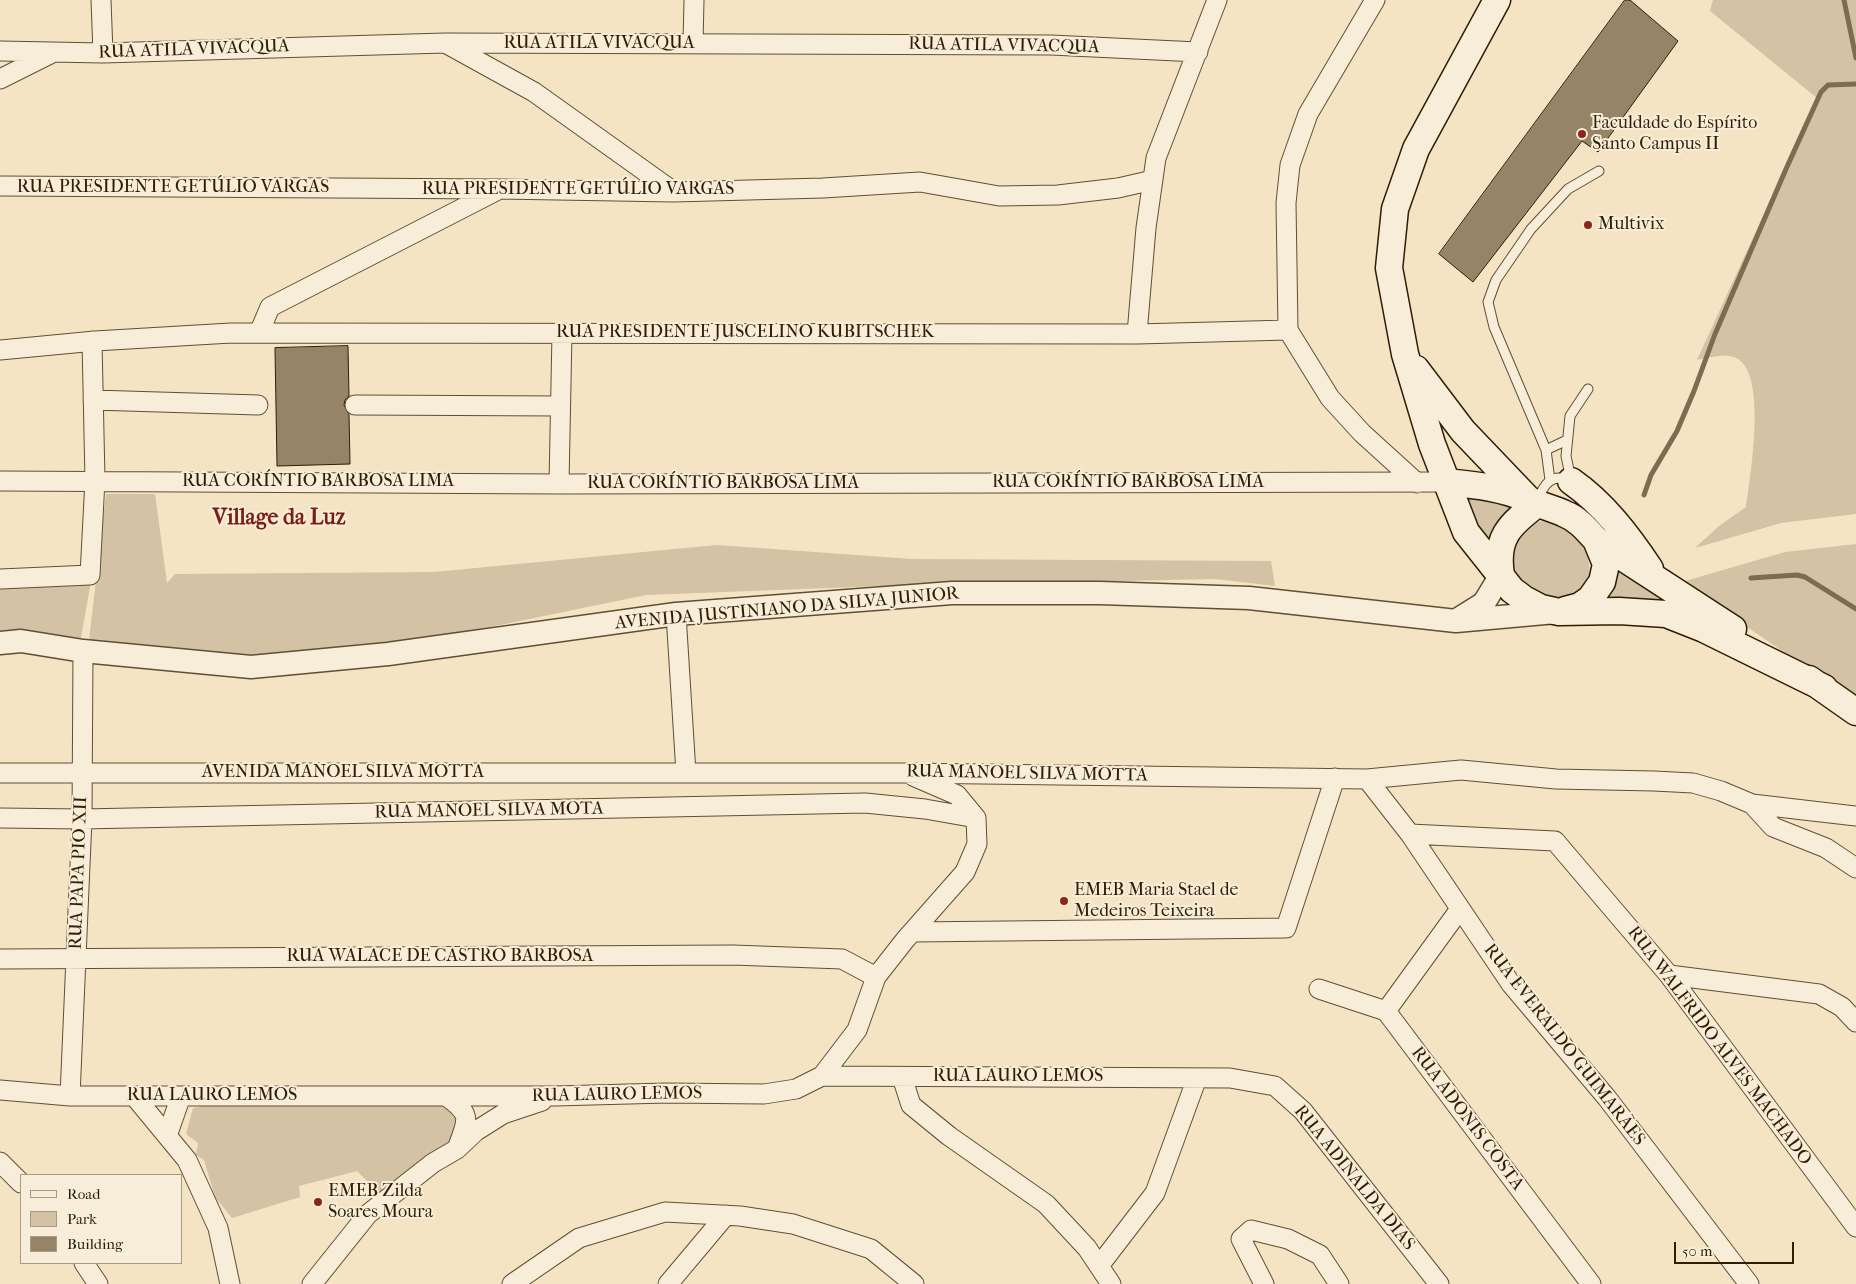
<!DOCTYPE html>
<html>
<head>
<meta charset="utf-8">
<style>
  body { margin:0 }
  #map { position:relative; width:1856px; height:1284px; overflow:hidden; background:#f4e4c3; font-family:"IM FELL French Canon",serif }
  canvas { display:block }
  .legend { position:absolute; left:20px; top:1174px; width:162px; height:90px; box-sizing:border-box; background:#f8edd8; border:1px solid #a89a83; margin:0; padding:6px 9px; list-style:none; font-size:15px; color:#2f1d04 }
  .legend li { display:flex; align-items:center; gap:10px; height:25px }
  .legend b { width:25px; border:1px solid #a89a83 }
  .scale { position:absolute; left:1674px; top:1242px; width:120px; height:22px; box-sizing:border-box; border:2px solid #2f1d04; border-top:0; padding-left:6px; font-size:15px; line-height:18px; white-space:nowrap; color:#2f1d04; -webkit-text-stroke:4px #f8edd8; paint-order:stroke }
</style>
</head>
<body>
<div id="map">
<canvas width="1856" height="1284"></canvas>
<ul class="legend">
<li><b style="height:6px;background:#f8edd8"></b>Road</li>
<li><b style="height:14px;background:#d3c2a3"></b>Park</li>
<li><b style="height:14px;background:#958467"></b>Building</li>
</ul>
<div class="scale">50 m</div>
</div>
<script>
const c = document.querySelector('canvas').getContext('2d');
c.lineJoin = 'round';
function fillPath(path, color) { c.fillStyle = color; c.fill(path, 'evenodd'); }
function stroke(path, color, width, dash) { c.strokeStyle = color; c.lineWidth = width; c.lineCap = dash ? 'butt' : 'round'; c.setLineDash(dash || []); c.stroke(path); }
function write(font, color, halo, rows, align = 'center') {
  c.font = font + ' "IM FELL French Canon",serif'; c.lineWidth = 4; c.setLineDash([]); c.textBaseline = 'middle'; c.strokeStyle = halo; c.fillStyle = color; for (const [text, x, y, turn = 0] of rows) {
    c.save(); c.translate(x, y); c.rotate((+turn || 0) * Math.PI / 180); c.textAlign = isNaN(turn) ? turn : align; if (halo) c.strokeText(text, 0, 0); c.fillText(text, 0, 0); c.restore();
  }
}
const green = new Path2D(`
  M1713 0H1856V514L1781 523 1695 548 1719 526 1746 507C1750 478 1768 372 1736 358 1726 353 1708 358 1697 360L1817 98 1710 11Z
  M106 494H155L167 583 175 574 434 572 717 545 912 559 1271 561 1275 586 1215 579 882 586 646 595 403 645 251 660 88 649Z
  M1459 494 1517 504 1488 550Z
  M1544 521C1563 527 1580 537 1587 556 1590 563 1590 571 1588 578 1578 623 1495 581 1512 544 1515 536 1524 529 1529 523Z
  M1856 544V702L1682 582 1785 552Z
  M1617 568 1673 604 1605 598Z
  M91 581 81 638 0 634V587Z
  M218 1103 439 1105 449 1110 462 1122 451 1142 384 1198 357 1171 299 1186 300 1197 232 1218 215 1197 204 1160 196 1155 198 1143 186 1134 193 1108Z`);
const stream = new Path2D(`
  M1844 0 1856 58
  M1644 495 1651 475 1677 431 1694 391 1715 334 1786 169 1821 92 1828 85 1856 84
  M1751 578 1797 575 1805 577 1856 609`);
const building = new Path2D(`
  M1625 0H1630L1678 41 1598 152 1582 141 1473 282 1439 254Z
  M348 346 349 396 345 400 344 405 349 414 350 464 277 466 275 348Z`);
const service = new Path2D(`
  M1546 450 1567 440
  M1550 480 1546 450 1494 327 1488 302 1496 280 1531 229 1568 189 1599 171
  M1571 480 1566 456 1570 416 1588 389
  M1538 501C1543 485 1551 473 1569 480`);
const minor = new Path2D(`
  M101 0 103 53
  M447 44 534 92 674 192
  M693 44 694 0
  M0 51 103 53 445 43 1051 45 1198 52
  M0 79 50 54
  M0 186 499 189 674 192 823 188 920 182 999 196 1058 195 1118 188 1153 180
  M1288 330 1286 203 1290 165 1308 114 1375 0
  M259 333 270 307 496 191
  M1137 334 1146 228 1156 158 1217 0
  M0 350 95 341 231 333 1137 334 1288 330 1330 398 1362 433 1417 483
  M93 400 258 405
  M355 405 560 406
  M0 481 559 484 1446 482
  M559 484 562 333
  M0 579 90 575 95 480 92 341
  M676 614 686 773
  M0 773H905L1367 779 1461 770 1556 779 1654 781 1693 783 1721 791 1752 804 1856 816
  M1367 779 1410 834 1511 984 1607 1098 1749 1284
  M1752 804 1773 827 1826 848 1856 868
  M0 818 82 819 865 803 925 809 976 818
  M1410 834 1555 841 1669 975 1856 1227
  M912 932 1286 928 1335 778
  M0 959 733 955 842 959 876 977
  M1669 975 1819 994 1842 1007 1856 1022
  M1319 989 1386 1011 1591 1284
  M1386 1011 1460 909
  M822 1076 857 1030 876 977 905 940 965 872 977 844 976 818 957 795 913 776
  M902 1077 911 1105 949 1136 1046 1204 1087 1248 1111 1284
  M0 1090 70 1096H555L666 1093 764 1094 796 1089 822 1076 1230 1078 1275 1086 1303 1111 1439 1284
  M70 1096 82 819 83 651
  M446 1096C471 1114 469 1118 458 1146
  M135 1097 187 1160 218 1228 230 1284
  M167 1136 181 1096
  M0 1162 21 1183
  M84 1263 98 1284
  M1099 1266 1155 1193 1197 1078
  M312 1284 368 1214 433 1163 457 1149 476 1131 503 1114 542 1101
  M512 1284 579 1238 665 1212 740 1216 793 1224 871 1249 914 1284
  M668 1284 726 1215
  M1264 1284 1241 1239 1251 1230 1288 1239 1320 1255 1339 1284`);
const tertiary = new Path2D(`
  M1460 618 1484 603 1501 575
  M0 643 21 641 83 651 251 667 388 654 676 614 952 593H1100L1249 598 1456 621 1556 612`);
const secondary = new Path2D(`
  M1497 0 1416 149 1395 209 1389 268 1405 354 1432 444 1466 532 1512 590 1524 599 1541 608 1559 612 1619 611 1666 614 1704 629 1824 688
  M1416 369 1463 431 1528 499C1540 506 1553 508 1565 514 1578 519 1587 530 1596 540L1733 629
  M1571 481C1604 504 1628 536 1650 569
  M1446 482C1473 485 1499 487 1525 498
  M1501 575C1495 538 1509 525 1537 504
  M1565 610 1580 606 1590 599 1602 582 1606 564 1596 540
  M1809 679 1856 712`);
const markers = [
  [1582,134,5,"#8f2418"],
  [1588,225,5,"#8f2418"],
  [1064,901,5,"#8f2418"],
  [318,1202,5,"#8f2418"]
];
const streetNames = [
  ["RUA ATILA VIVACQUA",599,44],
  ["RUA ATILA VIVACQUA",1004,46,1],
  ["RUA ATILA VIVACQUA",194,50,-2],
  ["RUA PRESIDENTE GETÚLIO VARGAS",173,188],
  ["RUA PRESIDENTE GETÚLIO VARGAS",578,190],
  ["RUA PRESIDENTE JUSCELINO KUBITSCHEK",745,333],
  ["RUA CORÍNTIO BARBOSA LIMA",318,482],
  ["RUA CORÍNTIO BARBOSA LIMA",1128,483],
  ["RUA CORÍNTIO BARBOSA LIMA",723,484],
  ["AVENIDA JUSTINIANO DA SILVA JUNIOR",787,609,-5],
  ["AVENIDA MANOEL SILVA MOTTA",343,773],
  ["RUA MANOEL SILVA MOTTA",1027,774,1],
  ["RUA MANOEL SILVA MOTA",489,811,-1],
  ["RUA PAPA PIO XII",79,873,-88],
  ["RUA WALACE DE CASTRO BARBOSA",440,957],
  ["RUA EVERALDO GUIMARÃES",1564,1045,52],
  ["RUA WALFRIDO ALVES MACHADO",1719,1046,53],
  ["RUA LAURO LEMOS",1018,1077],
  ["RUA LAURO LEMOS",617,1095,-1],
  ["RUA LAURO LEMOS",212,1096],
  ["RUA ADONIS COSTA",1467,1119,53],
  ["RUA ADINALDA DIAS",1354,1178,51]
];
const poiNames = [
  ["Faculdade do Espírito",1592,124],
  ["Santo Campus II",1592,145],
  ["Multivix",1598,225],
  ["EMEB Maria Stael de",1074,891],
  ["Medeiros Teixeira",1074,912],
  ["EMEB Zilda",328,1192],
  ["Soares Moura",328,1213]
];
const districtNames = [
  ["Village da Luz",279,519]
];
fillPath(green, '#d3c2a3');
stroke(stream, '#7d6c50', 5);
fillPath(building, '#958467');
stroke(building, '#2f1d04', 1);
stroke(service, '#604f34', 11);
stroke(minor, '#604f34', 21);
stroke(tertiary, '#604f34', 25);
stroke(secondary, '#2f1d04', 29);
stroke(service, '#f8edd8', 9);
stroke(minor, '#f8edd8', 19);
stroke(tertiary, '#f8edd8', 22);
stroke(secondary, '#f8edd8', 26);
for (const [x, y, r, color] of markers) { const dot = new Path2D(); dot.arc(x, y, r, 0, 2 * Math.PI); c.fillStyle = color; c.fill(dot); stroke(dot, '#f8edd8', 2); }
write('18px', '#2f1d04', '#f8edd8', streetNames);
write('18px', '#2f1d04', '#f8edd8', poiNames, 'left');
write('bold 22px', '#7a1f14', '#f8edd8', districtNames);
</script>
</body>
</html>
